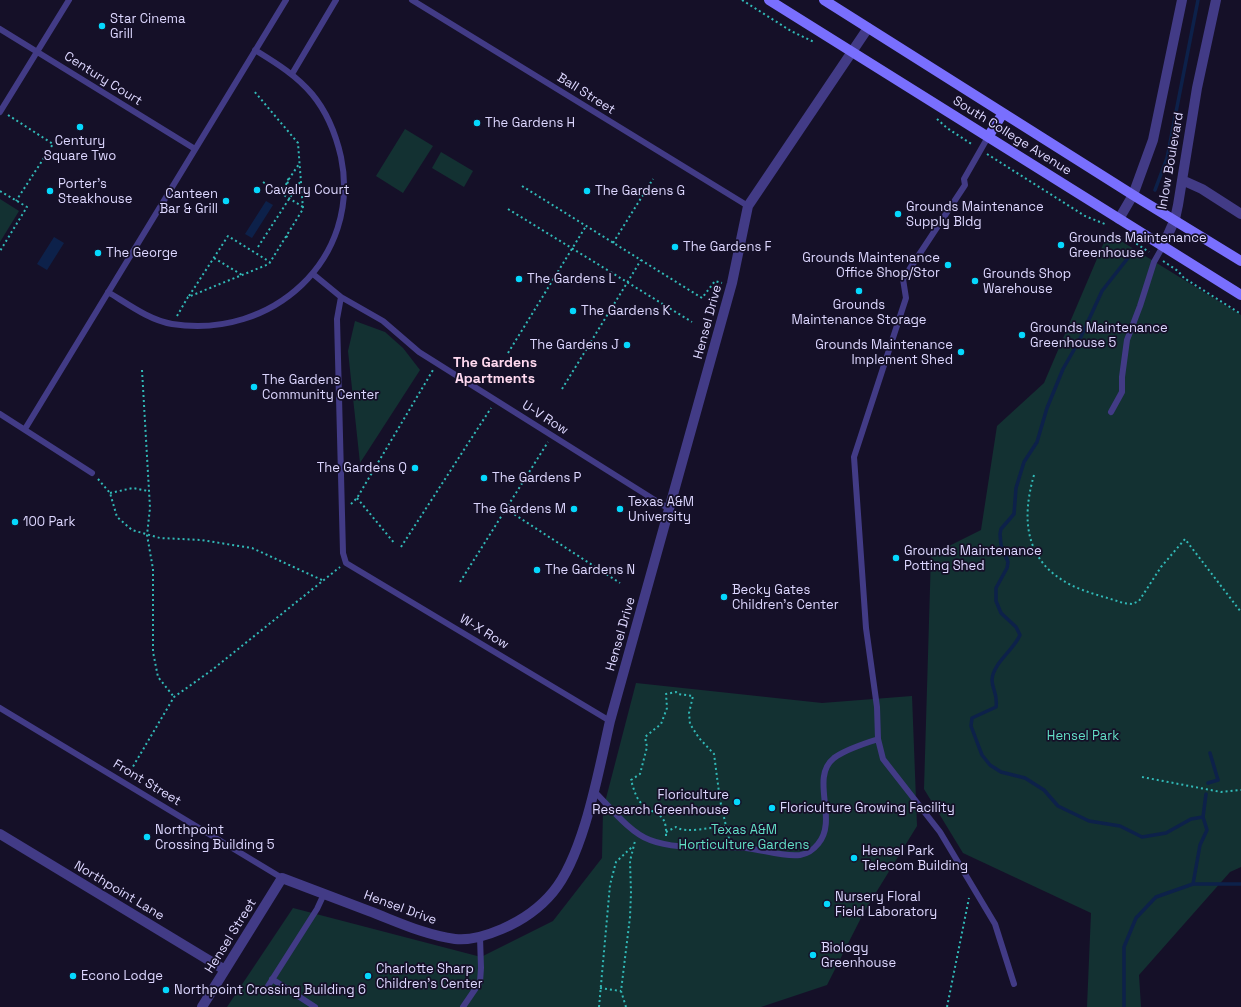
<!DOCTYPE html>
<html>
<head>
<meta charset="utf-8">
<style>
  body { margin:0 }
  canvas { display:block; background:#151028 }
</style>
</head>
<body>
<canvas width="1241" height="1007"></canvas>
<script>
const c = document.querySelector('canvas').getContext('2d');
c.lineJoin = 'round';
function fillPath(path, color) { c.fillStyle = color; c.fill(path, 'evenodd'); }
function stroke(path, color, width, dash) { c.strokeStyle = color; c.lineWidth = width; c.lineCap = dash ? 'butt' : 'round'; c.setLineDash(dash || []); c.stroke(path); }
function write(font, color, halo, rows, align = 'center') {
  c.font = font + ' "Space Grotesk",sans-serif'; c.lineWidth = 3.5; c.setLineDash([]); c.textBaseline = 'middle'; c.strokeStyle = halo; c.fillStyle = color; for (const [text, x, y, turn = 0] of rows) {
    c.save(); c.translate(x, y); c.rotate((+turn || 0) * Math.PI / 180); c.textAlign = isNaN(turn) ? turn : align; if (halo) c.strokeText(text, 0, 0); c.fillText(text, 0, 0); c.restore();
  }
}
const green = new Path2D(`
  M405 129 433 146 403 193 376 176Z
  M441 152 473 171 464 187 432 168Z
  M0 199 19 211 0 242Z
  M1108 233 1241 315V867L1230 872 1139 975 1141 1007H1087L1091 913 963 853 924 789 931 555 981 530 997 426 1044 383Z
  M355 321 385 332 403 348 420 370 360 463 348 351Z
  M636 683 822 703 912 696 917 826 864 912 827 985 761 1007H227L293 908 481 957 553 921 602 858 603 810Z`);
const water = new Path2D(`
  M266 201 273 205 252 238 245 234Z
  M54 237 64 243 47 270 37 264Z`);
const stream = new Path2D(`
  M1155 190 1167 158 1198 0
  M1131 254 1102 291 1079 341 1063 369 1047 408 1037 442 1024 462 1016 488 1014 514 1001 529 1000 534 1001 545 1008 562 1007 568 996 588V601L1001 613 1016 627 1020 635C1013 651 993 663 992 680 992 689 998 694 996 707L972 718 971 726 977 742 982 755 990 765 1001 772 1025 778 1044 790 1058 806 1089 821 1120 826 1142 837 1166 833 1191 819 1203 817 1207 830 1200 845 1193 884
  M1208 783 1218 780 1210 753
  M1203 817 1206 794
  M1124 1007V947L1136 918 1156 897 1193 884H1241`);
const path = new Path2D(`
  M742 0 791 31 814 42
  M8 115 53 144 16 201
  M937 119 947 128 973 145
  M987 154 1085 216 1105 224
  M289 179 287 180V183L289 182V179L299 164
  M263 182 303 207
  M522 186 702 298 715 281 722 283
  M0 191 27 207 0 251
  M280 193 287 183
  M508 209 692 322
  M286 236 290 239
  M1128 238 1149 252
  M613 243 653 179
  M258 247 300 182
  M214 258 242 275
  M1163 261 1178 271 1184 278 1241 314
  M189 296 228 236 270 262
  M177 316 188 297 269 264 303 209 298 143 254 91
  M508 353 586 226
  M142 370 150 508 147 535 153 569V652L158 677 174 697
  M562 389 641 260
  M1034 475C1021 520 1025 562 1071 585 1087 593 1106 597 1123 603L1132 604 1139 601 1161 567 1185 539 1241 612
  M98 479 110 493 117 517 132 530 160 538 201 540 252 548 322 580
  M110 493 133 488 148 491
  M357 498 395 544
  M351 504 357 498 433 370
  M506 509 620 583
  M401 547 491 408
  M460 582 548 442
  M128 775 174 697 212 670 340 567
  M1142 777 1221 792 1241 790
  M666 832 676 827C685 834 712 827 725 826
  M666 836C667 811 656 817 641 803 636 798 633 787 631 780L640 774 647 747 645 737 661 724 667 708 666 694 676 692 678 694 693 696 689 713 690 724 699 738 714 754 720 800 729 839
  M600 988 621 991
  M599 1007 610 885 616 862 633 846
  M626 1007 621 991 630 917 631 893 630 861 635 841
  M947 1007 969 898`);
const lane = new Path2D(`
  M412 0 748 206
  M0 29 195 149
  M292 74 336 0
  M0 112 69 0
  M988 137 964 179 965 185 903 279 906 298 854 457 866 628 877 707 878 739 883 759 940 832 995 924 1014 984
  M313 274 341 297 383 321 419 352 669 509
  M108 292C128 304 149 320 172 324 272 340 362 259 341 157 336 135 327 112 312 94 296 75 276 63 255 50
  M341 297 337 319 343 553 346 563 610 721
  M1111 412 1122 392V377L1127 340 1140 306 1154 262 1163 246
  M0 414 92 473
  M25 429 286 0
  M0 708 282 878
  M594 791C609 806 630 833 650 840 678 851 716 845 746 848 764 850 783 857 800 855 807 854 814 849 818 844 839 820 809 778 834 758 846 749 864 744 878 739
  M272 979 315 1007
  M268 986 317 909 324 894
  M463 1007 480 982 481 968 480 937`);
const street = new Path2D(`
  M1182 180 1202 189 1241 214
  M1119 219 1133 195 1153 140 1182 0
  M1163 246 1175 219 1178 205 1197 88 1216 0
  M0 834 225 970
  M202 1007 282 878C311 889 340 900 369 911 398 922 425 935 455 939 471 941 488 935 502 929 523 920 539 909 553 892 584 855 599 769 610 721L732 283 748 206 868 28`);
const secondary = new Path2D(`
  M769 0 1241 295
  M824 0 1133 195 1241 261
  M988 137 1003 113`);
const markers = [
  [102,26,4,"#05d8fd"],
  [477,123,4,"#05d8fd"],
  [80,127,4,"#05d8fd"],
  [257,190,4,"#05d8fd"],
  [50,191,4,"#05d8fd"],
  [587,191,4,"#05d8fd"],
  [226,201,4,"#05d8fd"],
  [898,214,4,"#05d8fd"],
  [1061,245,4,"#05d8fd"],
  [675,247,4,"#05d8fd"],
  [98,253,4,"#05d8fd"],
  [948,265,4,"#05d8fd"],
  [519,279,4,"#05d8fd"],
  [975,281,4,"#05d8fd"],
  [859,291,4,"#05d8fd"],
  [573,311,4,"#05d8fd"],
  [1022,335,4,"#05d8fd"],
  [627,345,4,"#05d8fd"],
  [961,352,4,"#05d8fd"],
  [254,387,4,"#05d8fd"],
  [415,468,4,"#05d8fd"],
  [484,478,4,"#05d8fd"],
  [574,509,4,"#05d8fd"],
  [620,509,4,"#05d8fd"],
  [15,522,4,"#05d8fd"],
  [896,558,4,"#05d8fd"],
  [537,570,4,"#05d8fd"],
  [724,597,4,"#05d8fd"],
  [737,802,4,"#05d8fd"],
  [772,808,4,"#05d8fd"],
  [147,837,4,"#05d8fd"],
  [854,858,4,"#05d8fd"],
  [827,904,4,"#05d8fd"],
  [813,955,4,"#05d8fd"],
  [73,976,4,"#05d8fd"],
  [368,976,4,"#05d8fd"],
  [166,990,4,"#05d8fd"]
];
const poiNames = [
  ["Star Cinema",110,19],
  ["Grill",110,34],
  ["The Gardens H",485,123],
  ["Century",80,141,"center"],
  ["Square Two",80,156,"center"],
  ["Porter's",58,184],
  ["Steakhouse",58,199],
  ["Cavalry Court",265,190],
  ["The Gardens G",595,191],
  ["Canteen",218,194,"right"],
  ["Bar & Grill",218,209,"right"],
  ["Grounds Maintenance",906,207],
  ["Supply Bldg",906,222],
  ["Grounds Maintenance",1069,238],
  ["Greenhouse",1069,253],
  ["The Gardens F",683,247],
  ["The George",106,253],
  ["Grounds Maintenance",940,258,"right"],
  ["Office Shop/Stor",940,273,"right"],
  ["Grounds Shop",983,274],
  ["Warehouse",983,289],
  ["The Gardens L",527,279],
  ["Grounds",859,305,"center"],
  ["Maintenance Storage",859,320,"center"],
  ["The Gardens K",581,311],
  ["Grounds Maintenance",1030,328],
  ["Greenhouse 5",1030,343],
  ["The Gardens J",619,345,"right"],
  ["Grounds Maintenance",953,345,"right"],
  ["Implement Shed",953,360,"right"],
  ["The Gardens",262,380],
  ["Community Center",262,395],
  ["The Gardens Q",407,468,"right"],
  ["The Gardens P",492,478],
  ["Texas A&M",628,502],
  ["University",628,517],
  ["The Gardens M",566,509,"right"],
  ["100 Park",23,522],
  ["Grounds Maintenance",904,551],
  ["Potting Shed",904,566],
  ["The Gardens N",545,570],
  ["Becky Gates",732,590],
  ["Children's Center",732,605],
  ["Floriculture",729,795,"right"],
  ["Research Greenhouse",729,810,"right"],
  ["Floriculture Growing Facility",780,808],
  ["Northpoint",155,830],
  ["Crossing Building 5",155,845],
  ["Hensel Park",862,851],
  ["Telecom Building",862,866],
  ["Nursery Floral",835,897],
  ["Field Laboratory",835,912],
  ["Biology",821,948],
  ["Greenhouse",821,963],
  ["Charlotte Sharp",376,969],
  ["Children's Center",376,984],
  ["Econo Lodge",81,976],
  ["Northpoint Crossing Building 6",174,990]
];
const streetNames = [
  ["Century Court",103,79,32],
  ["Ball Street",586,94,32],
  ["South College Avenue",1012,136,32],
  ["Inlow Boulevard",1171,161,-80],
  ["Hensel Drive",708,322,-75],
  ["U-V Row",545,418,32],
  ["W-X Row",484,632,31],
  ["Hensel Drive",621,634,-74],
  ["Front Street",147,783,31],
  ["Northpoint Lane",119,891,31],
  ["Hensel Drive",400,908,20],
  ["Hensel Street",231,936,-58]
];
const parkNames = [
  ["Hensel Park",1083,736],
  ["Texas A&M",744,830],
  ["Horticulture Gardens",744,845]
];
const neighbourhoodNames = [
  ["The Gardens",495,363],
  ["Apartments",495,379]
];
fillPath(green, '#133132');
fillPath(water, '#0d214a');
stroke(stream, '#0d214a', 3.5);
stroke(path, '#31b9b7', 2, [2, 3]);
stroke(lane, '#423b86', 6);
stroke(street, '#423b86', 10);
stroke(secondary, '#796ffe', 10);
for (const [x, y, r, color] of markers) { const dot = new Path2D(); dot.arc(x, y, r, 0, 2 * Math.PI); c.fillStyle = color; c.fill(dot); stroke(dot, '#151028', 1.5); }
write('13px', '#ddd7ff', '#151028', poiNames, 'left');
write('13px', '#ddd7ff', '#151028', streetNames);
write('13px', '#62dfc6', '#151028', parkNames);
write('bold 14px', '#ffd9ef', '#151028', neighbourhoodNames);
</script>
</body>
</html>
